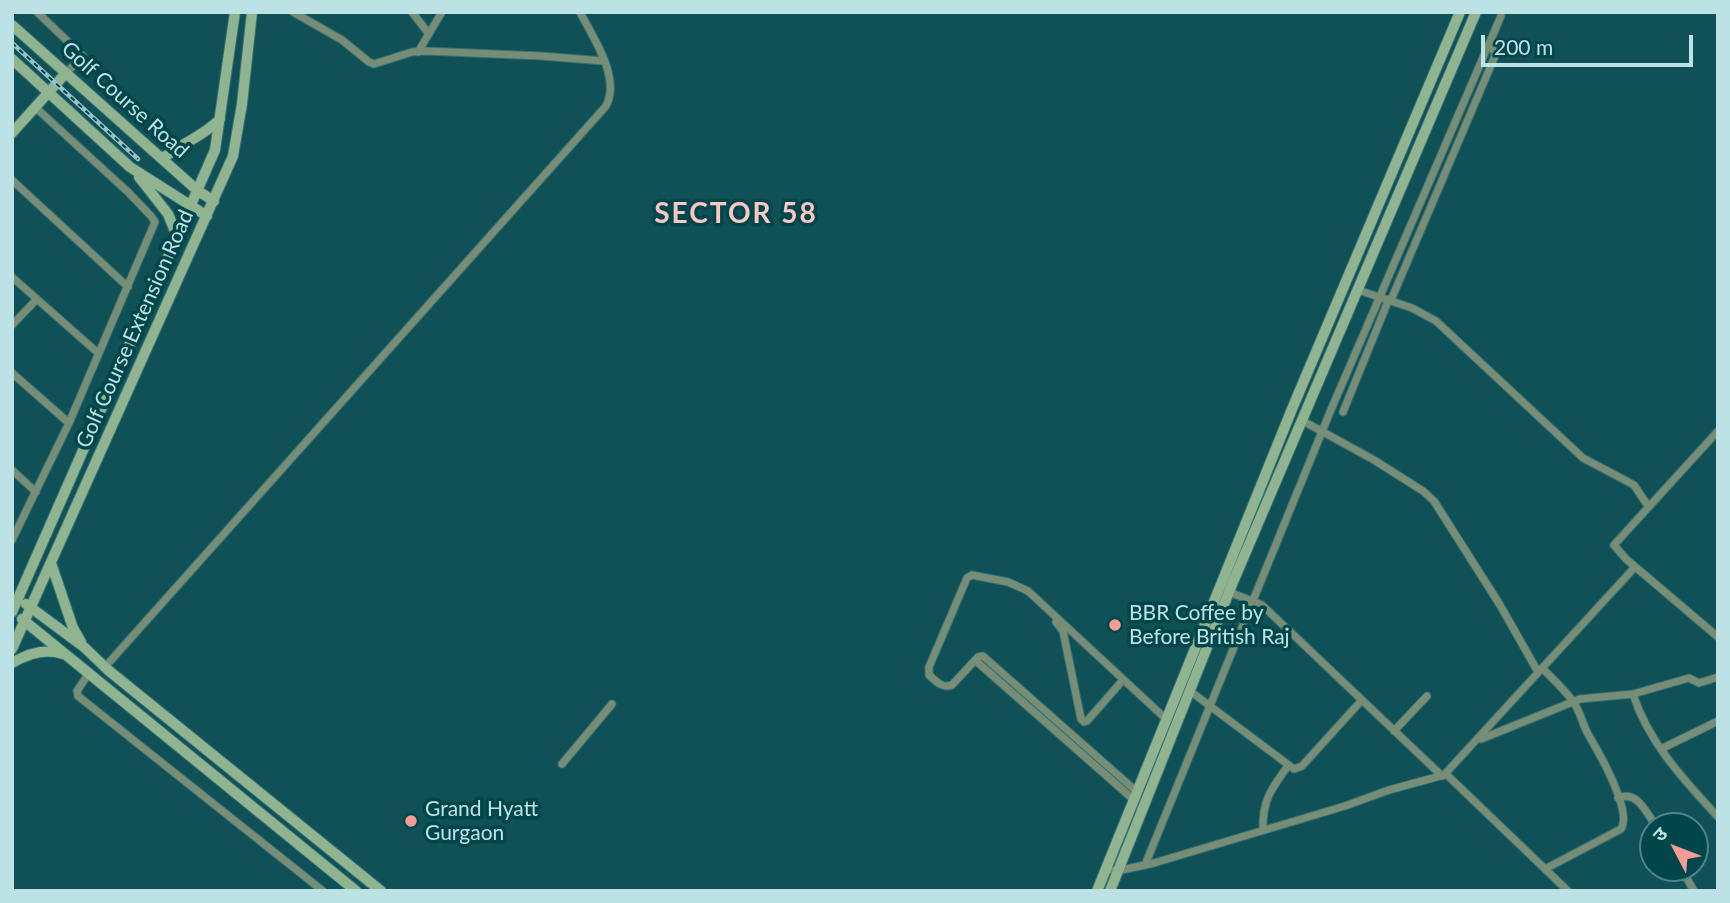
<!DOCTYPE html>
<html>
<head>
<meta charset="utf-8">
<style>
  body { margin:0 }
  #map { position:relative; width:1730px; height:903px; overflow:hidden; background:#0f5156; font-family:Lato,"Noto Sans Devanagari",sans-serif }
  canvas { display:block }
  .frame { position:absolute; inset:0; border:14px solid #bde2e6; pointer-events:none }
  .north { position:absolute; left:1639px; top:812px; width:70px; height:70px; box-sizing:border-box; background:#00464b; border:2px solid #4c8489; border-radius:50%; rotate:312deg; font-size:19px; font-weight:700; line-height:28px; text-align:center; color:#bde2e6 }
  .north::after { content:''; display:block; margin:auto; width:24px; height:32px; background:#f59c95; clip-path:polygon(50% 0,100% 100%,50% 72%,0 100%) }
  .scale { position:absolute; left:1481px; top:35px; width:212px; height:32px; box-sizing:border-box; border:4px solid #bde2e6; border-top:0; padding-left:9px; font-size:21px; line-height:24px; white-space:nowrap; color:#bde2e6; -webkit-text-stroke:5px #00464b; paint-order:stroke }
</style>
</head>
<body>
<div id="map">
<canvas width="1730" height="903"></canvas>
<div class="frame"></div>
<div class="north">उ</div>
<div class="scale">200 m</div>
</div>
<script>
const c = document.querySelector('canvas').getContext('2d');
c.lineJoin = 'round';
function stroke(path, color, width, dash) { c.strokeStyle = color; c.lineWidth = width; c.lineCap = dash ? 'butt' : 'round'; c.setLineDash(dash || []); c.stroke(path); }
function write(font, color, halo, rows, align = 'center') {
  c.font = font + ' Lato,sans-serif'; c.lineWidth = 7; c.setLineDash([]); c.textBaseline = 'middle'; c.strokeStyle = halo; c.fillStyle = color; for (const [text, x, y, turn = 0] of rows) {
    c.save(); c.translate(x, y); c.rotate((+turn || 0) * Math.PI / 180); c.textAlign = isNaN(turn) ? turn : align; if (halo) c.strokeText(text, 0, 0); c.fillText(text, 0, 0); c.restore();
  }
}
const street = new Path2D(`
  M37 12 83 56 65 74
  M293 12 342 40 369 62 374 64 412 52 426 51 541 56 604 61
  M412 12 429 34
  M418 52 442 12
  M12 180 128 287
  M12 277 98 353
  M1358 290 1412 308 1436 321 1583 458 1634 485 1648 506
  M1391 300 1495 56V52L1488 45
  M12 325 37 299
  M12 373 69 423
  M1343 412 1389 299
  M1303 421 1374 460 1423 491 1434 501 1500 605 1538 672
  M1718 431 1614 545 1626 559 1718 637
  M12 470 36 492
  M12 540 69 423 155 222 151 216 128 192 36 108
  M1229 592 1262 605 1442 776
  M1056 622 1063 631 1081 719 1084 722 1087 721 1123 680
  M975 660 1133 799
  M105 667 606 106C621 77 593 38 580 12
  M1542 668C1552 678 1563 688 1572 700 1580 710 1582 723 1588 734 1598 751 1633 811 1621 829L1545 869
  M89 673 77 691 78 696 323 891
  M1190 691 1294 769 1302 766 1361 701
  M1633 694C1648 742 1684 780 1718 817
  M1394 731 1427 696
  M1481 739 1580 699 1633 694 1689 678 1699 683 1718 677
  M1661 749 1718 721
  M562 764 612 704
  M1446 774 1568 891
  M1136 791 983 656 978 657 952 685C942 689 936 681 929 675V667L967 578 972 575 1008 582 1028 591 1166 719
  M1618 798C1637 790 1646 812 1656 826
  M1263 830C1262 801 1271 789 1288 766
  M1145 865 1330 412 1501 16
  M1681 868 1694 891
  M1106 869 1117 871 1154 863 1345 806 1389 790 1444 775 1635 567`);
const secondary = new Path2D(`
  M12 25 198 191 214 201
  M12 59 130 167 207 216
  M12 133 65 74
  M162 159C180 144 204 136 220 119
  M139 177 168 214 177 236
  M51 563 73 628 81 642
  M26 604 84 647 108 670 381 891
  M12 612 215 150 235 12
  M22 619 356 891
  M12 649 233 156 242 104 252 12
  M12 663C27 654 46 648 63 654
  M1097 891 1292 409 1460 12
  M1110 891 1233 582 1476 12`);
const rail = new Path2D(`
  M12 43 138 159`);
const markers = [
  [1115,625,7,"#f59c95"],
  [411,821,7,"#f59c95"]
];
const streetNames = [
  ["Golf Course Road",125,100,42],
  ["Golf Course Extension Road",135,329,-66]
];
const poiNames = [
  ["BBR Coffee by",1129,613],
  ["Before British Raj",1129,637],
  ["Grand Hyatt",425,809],
  ["Gurgaon",425,833]
];
const districtNames = [
  ["SECTOR 58",736,214]
];
stroke(street, '#357176', 9);
stroke(secondary, '#357176', 12);
stroke(street, '#778d76', 7);
stroke(secondary, '#91b490', 10);
stroke(rail, '#96c2c6', 4.5);
stroke(rail, '#00464b', 2, [5]);
for (const [x, y, r, color] of markers) { const dot = new Path2D(); dot.arc(x, y, r, 0, 2 * Math.PI); c.fillStyle = color; c.fill(dot); stroke(dot, '#00464b', 2.5); }
write('21px', '#bde2e6', '#00464b', streetNames);
write('21px', '#bde2e6', '#00464b', poiNames, 'left');
c.letterSpacing = '2px';
write('bold 28px', '#fbc7c3', '#00464b', districtNames);
c.letterSpacing = '0px';
</script>
</body>
</html>
